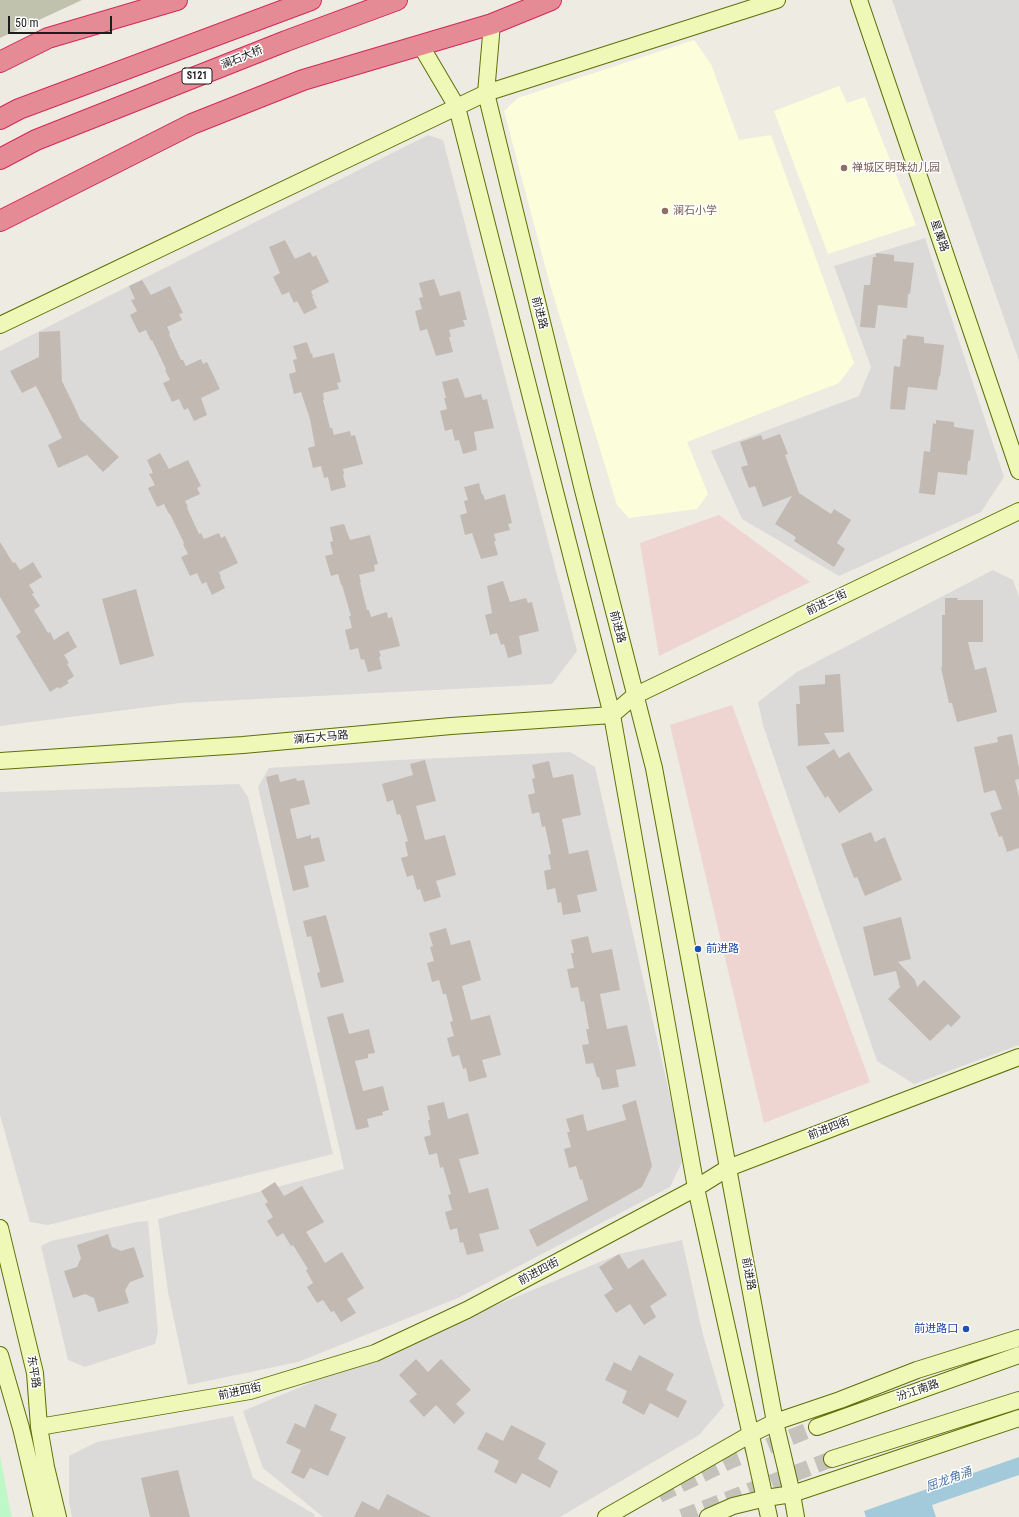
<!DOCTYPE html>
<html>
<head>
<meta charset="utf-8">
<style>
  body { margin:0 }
  #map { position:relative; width:1019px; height:1517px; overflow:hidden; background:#eeebe2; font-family:"Roboto Condensed",sans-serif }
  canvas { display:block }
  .scale { position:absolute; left:8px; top:16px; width:104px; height:18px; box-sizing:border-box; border:2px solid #1d1d1d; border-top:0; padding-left:5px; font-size:12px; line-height:14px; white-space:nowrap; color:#1d1d1d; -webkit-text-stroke:3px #fff; paint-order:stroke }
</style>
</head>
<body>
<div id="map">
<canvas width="1019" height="1517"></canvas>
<div class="scale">50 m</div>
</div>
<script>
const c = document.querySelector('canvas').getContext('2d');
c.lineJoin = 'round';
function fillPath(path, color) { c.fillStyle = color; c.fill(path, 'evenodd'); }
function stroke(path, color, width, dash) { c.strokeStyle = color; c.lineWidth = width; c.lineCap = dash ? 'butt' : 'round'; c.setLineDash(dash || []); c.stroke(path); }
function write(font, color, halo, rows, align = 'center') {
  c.font = font + ' "Roboto Condensed","Noto Sans SC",sans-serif'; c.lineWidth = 3; c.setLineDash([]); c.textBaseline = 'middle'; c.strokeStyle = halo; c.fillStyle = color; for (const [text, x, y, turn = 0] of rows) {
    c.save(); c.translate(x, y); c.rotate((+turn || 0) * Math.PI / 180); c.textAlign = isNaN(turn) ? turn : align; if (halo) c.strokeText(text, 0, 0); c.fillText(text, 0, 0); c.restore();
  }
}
const residential = new Path2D(`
  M892 0H1019V361Z
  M428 135 443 140 577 651 552 684 180 703 0 726V351Z
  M925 238 1004 477 981 512 839 576 742 519 711 451 859 396 871 367 834 266Z
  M993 570 1013 580 1019 597V1045L914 1084 877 1061 763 725 758 702 797 672Z
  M570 752 595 767 684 1158 670 1187 458 1298 298 1362 188 1385 168 1292 158 1219 344 1169 258 787 269 768 398 760Z
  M239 784 248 797 333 1154 48 1225 30 1222 0 1115V792Z
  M148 1221 158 1332 155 1344 85 1367 68 1360 41 1246 51 1241 137 1222Z
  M682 1240 703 1335 724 1406 699 1435 560 1517H323L263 1468 243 1411 619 1254Z
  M233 1416 253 1478 314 1514 315 1517H72L69 1502V1456L97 1442Z`);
const commercial = new Path2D(`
  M719 515 810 582 659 656 640 543Z
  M732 705 870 1082 764 1123 670 725Z`);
const education = new Path2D(`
  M694 40 711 64 739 140 771 135 854 363 839 383 687 442 708 494 697 509 629 518 617 505 549 281 504 111 518 98Z
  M839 86 847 103 865 97 916 225 828 254 774 111Z`);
const construction = new Path2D(`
  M0 0H82L0 38Z`);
const park = new Path2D(`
  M0 1455 10 1509 12 1517H0Z`);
const water = new Path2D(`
  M1019 1457V1475L932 1505 936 1517H866L864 1511Z`);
const building = new Path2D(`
  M285 240 295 259 310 252 313 257 316 255 329 282 311 291 313 296H312L317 308 304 314 297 301 294 303 289 292 282 295 273 277 280 273 269 247Z
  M876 253 894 255V261L914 263 910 294H908L907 308 878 305 875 328 860 327 864 285H870L873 257H876Z
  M434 279 440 296 460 291 467 320H463L465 326 449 330 451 337H449L453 352 436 356 427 329 420 331 415 311 422 309 419 298 423 297 419 283Z
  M142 280 151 295 170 286 183 313 179 314 182 320 167 327 170 333 169 334 181 360H183L186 366 201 359 203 364 207 362 220 389 201 398 207 415 194 421 188 408 184 410 179 399 172 402 163 383 170 380 165 370 166 369 152 340 151 341 146 330 139 333 130 315 137 311 131 300 135 299 129 286Z
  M60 331 62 381 76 410 80 419 119 457 103 472 87 455 58 468 48 445 62 438 50 413 36 386 22 393 10 371 39 357V332Z
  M907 335 924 337V343L944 345 940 377 939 376 937 390 908 387 905 410 890 409 894 366 900 367 903 339H906Z
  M307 342 311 354 312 353 313 358 334 353 341 382 337 383 339 389 323 393 324 400H323L330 428H332L334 435 350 431 351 436 355 435 363 464 343 469 344 474 343 475 346 487 331 491 328 477 324 478 321 466 313 468 308 448 315 446 310 419 301 392 294 394 289 374 296 372 293 360 297 359 293 346Z
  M458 378 465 398 481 394 483 400 487 399 494 428 474 432 477 450 463 454 459 440 455 441 452 429 445 431 440 411 447 409 444 398H446L442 382Z
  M936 420 954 422V427L974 430 970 461H968L967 475 938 472 935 495 919 493 924 451 930 452 933 423 936 424Z
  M780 434 788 454 785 455 799 493 831 514 834 509 851 520 837 543 845 549 834 567 794 541 796 537 775 524 792 496 763 507 755 486 749 488 741 467 748 465 740 442 761 435 763 440Z
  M160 453 169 469 188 460 201 486 197 488 200 494 185 501 188 507 187 508 199 534 201 533 204 539 219 533 221 538 225 536 238 563 219 572 221 577H220L225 588 212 595 206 582 202 584 197 573 190 576 181 557 188 554 183 544 184 543 170 514H169L164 504 157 507 148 488 155 485 149 474 153 473 147 460Z
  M479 483 482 495 483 494 485 500 505 494 512 523 508 524 510 530 494 534 496 541H494L498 555 481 559 472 533 465 535 460 515 467 513 464 501 468 500 464 487Z
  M344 524 350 540 370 535 378 564 374 565 375 571 359 575 361 582H360L367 610H369L371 617 387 612 388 618 392 617 400 646 379 651 381 656 379 657 382 669 368 672 364 659 361 660 358 648 350 650 345 630 352 628 349 616H351L342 585H341L338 574 331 576 325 556 333 554 330 542 333 541 330 527Z
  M0 542 13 563 15 562 20 570 33 562 42 577 29 585 34 593 32 594 40 606 34 610 48 633 50 632 54 640 68 631 77 647 64 655 69 663 67 664 74 676 67 681 69 683 59 689 58 687 50 692 16 636 21 632 0 597Z
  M503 581 510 602 526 598 528 603 532 602 539 631 519 636 522 654 508 658 504 644 501 645 497 633 490 635 485 615 492 613 487 586Z
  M136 589 154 656 120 665 102 599Z
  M945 598H958L957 600H983V642H968L975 670 986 667 997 712 957 722 952 703H949L941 668 942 667V615H945Z
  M840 674 844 732 824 733 830 744 798 746 796 704H800L799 686 825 684V675Z
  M1012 734 1019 768V779L1015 780 1019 797V848L1007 852 1002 836 999 837 990 813 1002 809 995 790 984 793 974 747 998 742 997 737Z
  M834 749 839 758 849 752 873 790 839 813 828 796 825 798 806 767Z
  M425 760 436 801 416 806 425 840 445 835 456 875 436 881 441 897 424 902 420 889 417 890 413 875 407 877 401 858 408 856 405 842 408 841 400 814 397 815 393 800 387 802 382 784 413 775 410 764Z
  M549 761 553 778 573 774 581 815 562 819 569 854 588 850 597 891 577 895 581 912 563 915 561 902 558 903 555 888 547 890 544 871 551 869 548 855 551 854 545 826 542 827 539 812 532 814 528 795 535 793 532 779 535 778 532 765Z
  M278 774 280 782 296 778 297 781 304 780 310 804 290 809 297 839 311 835V839L319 837 325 861 304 866 309 887 293 891 266 777Z
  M871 832 875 842 885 837 902 880 865 896 857 877 854 878 841 844Z
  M326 915 344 982 321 988 317 973 320 972 311 936 307 937 303 921Z
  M901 917 911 959 898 962 915 980 917 987 924 980 961 1017 951 1027 948 1024 930 1041 888 999 900 987 896 971 874 976 863 927Z
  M446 928 451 945 470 940 481 980 462 986 471 1020 490 1015 501 1055 482 1060 487 1077 469 1082 466 1068 463 1069 459 1055 452 1057 447 1038 454 1036 450 1022 453 1021 446 994H443L439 980 432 982 427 963 434 961 430 947 433 946 429 933Z
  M588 936 592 953 612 949 620 990 600 994 607 1029 627 1025 636 1066 616 1070 619 1087 602 1090 599 1077H597L593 1063 586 1064 582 1045 589 1044 586 1029H589L584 1001 581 1002 578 987 571 988 567 969 574 968 571 953H574L571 940Z
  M343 1013 349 1034 369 1029 375 1053 368 1054V1058L355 1061 363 1091 383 1086 389 1110 382 1112 383 1115 367 1119 369 1127 356 1130 327 1017Z
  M636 1100 652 1166 642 1187 537 1247 529 1230 588 1200 582 1179 580 1180 576 1166 569 1168 564 1149 571 1147 567 1132H570L566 1119 583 1114 587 1131 626 1120 622 1105Z
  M444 1102 448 1119 468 1113 479 1154 459 1159 469 1193 488 1188 499 1229 479 1234 484 1251 467 1255 463 1242 460 1243 457 1228 450 1230 445 1212 452 1210 448 1195 451 1194 443 1167 440 1168 437 1153 429 1155 424 1137 431 1135 428 1120H430L427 1106Z
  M275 1182 284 1196 302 1186 324 1222 306 1232 315 1246 325 1263 342 1252 364 1288 347 1299 356 1313 341 1322 334 1311 331 1312 323 1300 317 1303 307 1287 313 1283 306 1270 308 1269 293 1245 291 1246 283 1233 277 1237 267 1221 273 1217 265 1204 268 1202 261 1191Z
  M108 1234 112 1247 121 1251 134 1247 144 1277 130 1282 125 1290 129 1303 98 1312 94 1298 85 1294 73 1298 64 1271 77 1267 81 1258 77 1245Z
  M619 1254 628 1269 643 1259 667 1295 650 1306 656 1317 644 1325 630 1304 616 1313 604 1295 613 1289 599 1267Z
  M639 1355 674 1374 666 1390 687 1401 678 1418 650 1403 644 1415 622 1403 627 1391 605 1380 614 1362 631 1371Z
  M416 1359 428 1372 441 1359 471 1390 456 1404 465 1413 454 1424 436 1405 424 1417 409 1401 417 1394 399 1375Z
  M315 1404 337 1414 330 1430 346 1437 328 1476 310 1468 304 1479 291 1473 301 1450 286 1443 295 1423 305 1428Z
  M511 1425 546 1443 538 1459 558 1471 550 1488 522 1473 516 1484 494 1472 499 1461 477 1449 486 1432 503 1441Z
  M178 1470 190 1517H150L141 1478Z
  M387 1494 431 1517H354L362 1501 379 1510Z`);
const secondaryTunnel = new Path2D(`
  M659 1495 732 1460 817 1427
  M682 1517 832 1459`);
const secondary = new Path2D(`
  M859 0 1019 471
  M492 24 486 93 583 490 654 768 775 1422 792 1494 796 1517
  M421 46 457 107 612 715 696 1188 769 1517
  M0 325 486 93 777 0
  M0 761 243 745 451 726 612 715 634 696 1019 511
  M0 1228 35 1373 39 1427 46 1467 58 1517
  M0 1355 21 1428 42 1517
  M39 1427 250 1391 375 1353 467 1310 696 1188 728 1168 1019 1057
  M817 1427 1019 1355
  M832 1459 1019 1400
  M606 1517 751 1434 775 1422 840 1400 917 1370 1019 1338
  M708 1517 733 1506 766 1498 792 1494 1019 1418`);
const highway = new Path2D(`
  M0 62 48 38 177 0
  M0 119 19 109 311 0
  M0 159 36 140 286 41 397 0
  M0 221 192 124 303 80 492 24 551 0`);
const markers = [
  [844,168,4,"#8d6e63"],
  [665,211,4,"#8d6e63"],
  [698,949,4,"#1a4fb4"],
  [966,1329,4,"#1a4fb4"]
];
const shields = [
  [197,76,30]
];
const shieldNames = [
  ["S121",197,76]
];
const streetNames = [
  ["澜石大桥",242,58,-22],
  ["星寓路",939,236,71],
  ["前进路",539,313,76],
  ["前进三街",827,603,-26],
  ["前进路",617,627,76],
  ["澜石大马路",321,738,-5],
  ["前进四街",829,1129,-21],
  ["前进四街",539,1272,-28],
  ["前进路",748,1274,79],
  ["东平路",33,1372,81],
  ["汾江南路",918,1391,-19],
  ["前进四街",240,1392,-12]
];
const educationNames = [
  ["禅城区明珠幼儿园",852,168],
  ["澜石小学",673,211]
];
const transitNames = [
  ["前进路",706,949],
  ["前进路口",958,1329,"right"]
];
const waterNames = [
  ["屈龙角涌",949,1480,-20]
];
fillPath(residential, '#dbdad9');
fillPath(commercial, '#eed5d2');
fillPath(education, '#fcfedb');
fillPath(construction, '#c0c2ae');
fillPath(park, '#bff8c8');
fillPath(water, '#a3cadb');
fillPath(building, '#c2bab2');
stroke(secondaryTunnel, '#c4c2bb', 16, [16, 8]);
stroke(secondary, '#5d7007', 18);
stroke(highway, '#d32856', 22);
stroke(secondary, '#eff8b7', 16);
stroke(highway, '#e48b95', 20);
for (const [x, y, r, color] of markers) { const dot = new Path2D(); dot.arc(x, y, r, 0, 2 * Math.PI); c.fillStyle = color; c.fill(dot); stroke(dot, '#fff', 1.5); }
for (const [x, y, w] of shields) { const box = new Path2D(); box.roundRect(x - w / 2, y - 8, w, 16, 3); c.fillStyle = '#fff'; c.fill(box); stroke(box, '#1d1d1d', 1); }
write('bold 10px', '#1d1d1d', null, shieldNames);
write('11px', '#1d1d1d', '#fff', streetNames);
write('11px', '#785e54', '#fff', educationNames, 'left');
write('11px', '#164399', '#fff', transitNames, 'left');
write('italic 12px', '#4c74a9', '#fff', waterNames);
</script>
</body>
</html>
